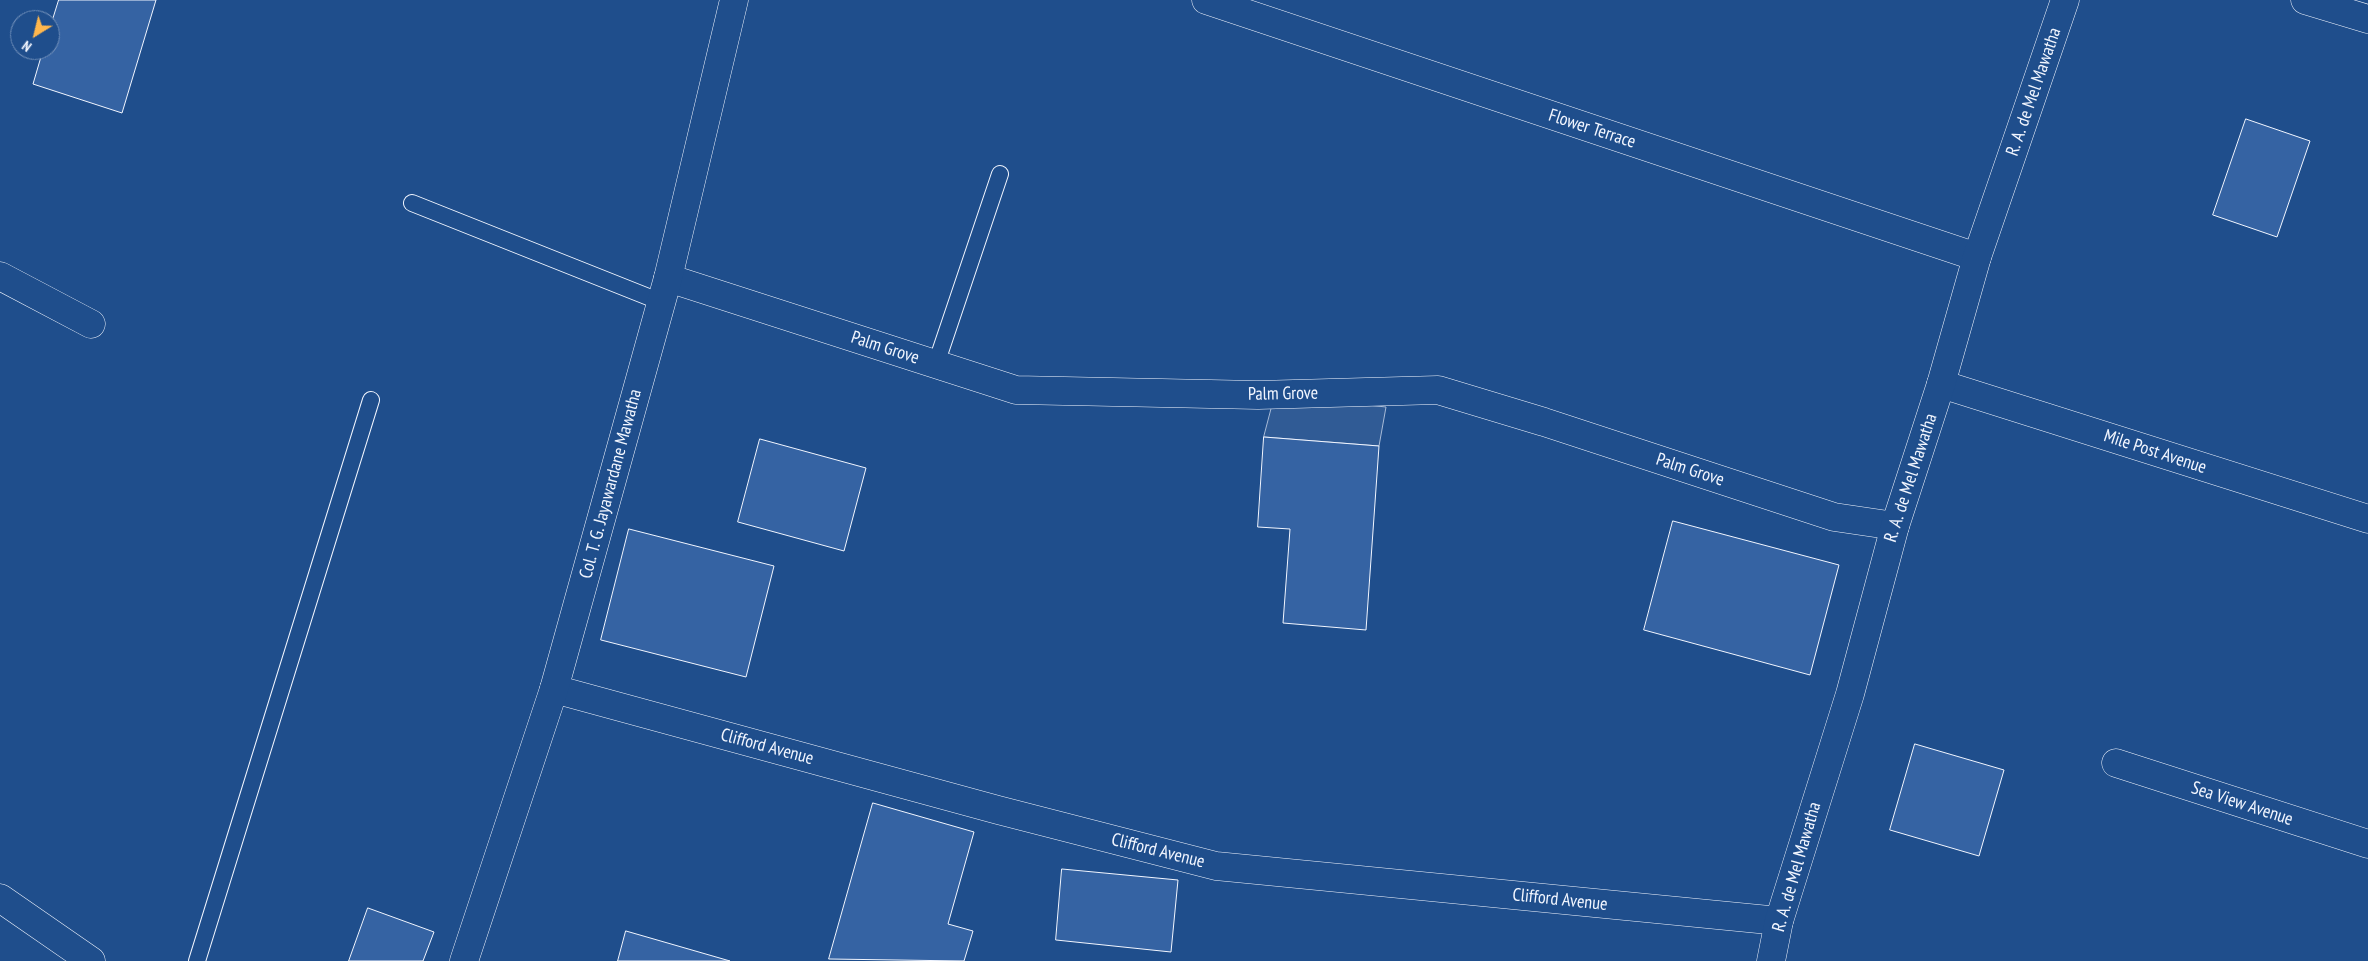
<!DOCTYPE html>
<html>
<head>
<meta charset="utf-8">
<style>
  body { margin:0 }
  #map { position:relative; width:2368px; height:961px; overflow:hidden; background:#1f4e8c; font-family:"PT Sans Narrow",sans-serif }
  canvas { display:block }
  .north { position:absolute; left:10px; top:10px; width:50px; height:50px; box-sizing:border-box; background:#1f4e8c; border:1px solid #7391ba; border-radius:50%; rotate:216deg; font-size:14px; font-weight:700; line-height:20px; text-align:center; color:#f2f6ff }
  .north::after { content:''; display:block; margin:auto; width:18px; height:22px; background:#ffb74d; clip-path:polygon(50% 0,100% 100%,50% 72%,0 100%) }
</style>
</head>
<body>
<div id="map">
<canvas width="2368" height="961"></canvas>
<div class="north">N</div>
</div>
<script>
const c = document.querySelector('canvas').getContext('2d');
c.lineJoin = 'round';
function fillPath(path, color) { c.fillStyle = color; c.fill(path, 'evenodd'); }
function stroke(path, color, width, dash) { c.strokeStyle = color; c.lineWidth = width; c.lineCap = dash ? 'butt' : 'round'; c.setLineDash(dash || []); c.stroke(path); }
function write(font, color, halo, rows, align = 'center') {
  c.font = font + ' "PT Sans Narrow",sans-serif'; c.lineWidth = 4; c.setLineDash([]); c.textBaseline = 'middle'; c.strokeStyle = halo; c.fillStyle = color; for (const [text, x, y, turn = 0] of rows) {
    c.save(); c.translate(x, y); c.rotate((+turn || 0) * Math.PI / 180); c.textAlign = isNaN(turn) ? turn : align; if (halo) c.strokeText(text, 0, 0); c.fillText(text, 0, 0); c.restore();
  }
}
const built = new Path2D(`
  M1275 395 1386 407 1379 446 1264 437Z`);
const building = new Path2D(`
  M59 0H156L122 113 33 84 43 50H50V28Z
  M2246 119 2310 141 2277 237 2213 215Z
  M1264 437 1379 446 1366 630 1283 623 1290 529 1258 527Z
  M760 439 866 468 844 551 738 522Z
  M1673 521 1839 565 1810 675 1644 630Z
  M629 529 774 566 746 677 601 640Z
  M1915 744 2004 770 1979 856 1890 830Z
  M873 803 974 832 948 924 973 931 964 961 829 959Z
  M1062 869 1178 880 1171 952 1056 940Z
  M368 908 434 932 423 961H349Z
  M626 931 730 961H618Z`);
const service = new Path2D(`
  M412 203 661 302
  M936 364 1000 174
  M197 961 371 400`);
const minor = new Path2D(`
  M1206 0 1977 257
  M2305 0 2368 19
  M0 276 91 324
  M668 278 1016 390 1258 395 1438 390 1544 422 1834 517 1895 526
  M1941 384 2368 519
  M554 689 998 810 1216 866 1779 921
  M2116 763 2368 844`);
const tertiary = new Path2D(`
  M464 961 554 689 668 278 734 0`);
const trunk = new Path2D(`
  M0 898 91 961
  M1771 961 1779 921 1850 694 1895 526 1941 384 1977 257 2065 0`);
const streetNames = [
  ["R. A. de Mel Mawatha",2034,92,-71],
  ["Flower Terrace",1592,129,18],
  ["Palm Grove",885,348,18],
  ["Palm Grove",1283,394,-1],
  ["Mile Post Avenue",2155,452,18],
  ["Palm Grove",1690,470,18],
  ["R. A. de Mel Mawatha",1911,478,-72],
  ["Col. T. G. Jayawardane Mawatha",611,484,-75],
  ["Clifford Avenue",767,747,15],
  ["Sea View Avenue",2242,804,18],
  ["Clifford Avenue",1158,851,14],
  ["R. A. de Mel Mawatha",1797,867,-74],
  ["Clifford Avenue",1560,900,6]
];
fillPath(built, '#305b95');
stroke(built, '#a8bbd7', 1);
fillPath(building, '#3563a3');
stroke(building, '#f2f6ff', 1);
stroke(service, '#f2f6ff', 18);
stroke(minor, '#f2f6ff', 29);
stroke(tertiary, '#f2f6ff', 29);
stroke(trunk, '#f2f6ff', 29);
stroke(service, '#1f4e8c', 16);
stroke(minor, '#1f4e8c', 28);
stroke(tertiary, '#1f4e8c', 28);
stroke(trunk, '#1f4e8c', 28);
write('18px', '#f2f6ff', '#1f4e8c', streetNames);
</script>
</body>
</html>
